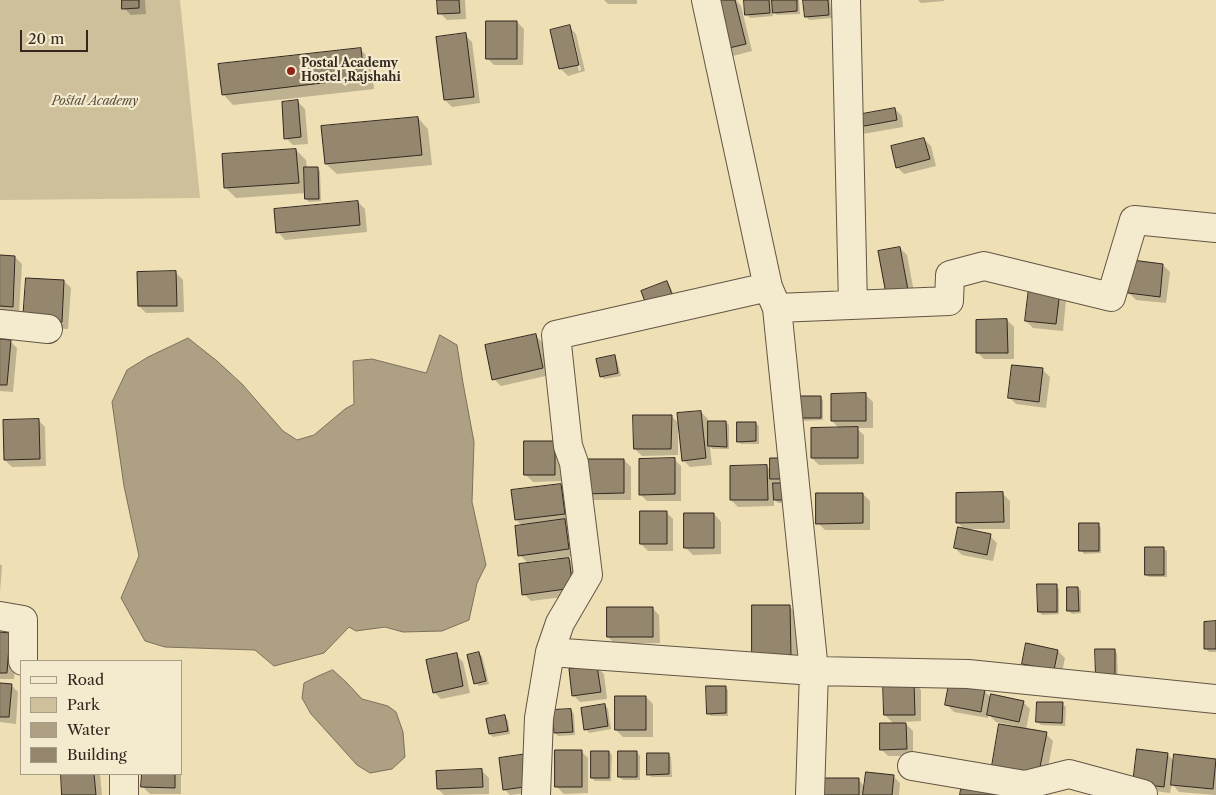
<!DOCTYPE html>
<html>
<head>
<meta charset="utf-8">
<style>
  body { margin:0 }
  #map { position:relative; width:1216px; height:795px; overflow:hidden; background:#eedfb4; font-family:"Libre Caslon Text",serif }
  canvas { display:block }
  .legend { position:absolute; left:20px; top:660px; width:162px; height:115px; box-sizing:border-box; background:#f4eace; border:1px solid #a79c88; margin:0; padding:6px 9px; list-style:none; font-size:15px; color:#332720 }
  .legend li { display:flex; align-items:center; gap:10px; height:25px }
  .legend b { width:25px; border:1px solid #a79c88 }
  .scale { position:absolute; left:20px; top:30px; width:68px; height:22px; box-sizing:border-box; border:2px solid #332720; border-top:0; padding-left:6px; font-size:15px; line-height:18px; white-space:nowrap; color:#332720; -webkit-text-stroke:4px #f4eace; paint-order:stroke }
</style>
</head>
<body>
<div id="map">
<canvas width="1216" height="795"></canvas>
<ul class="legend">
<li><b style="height:6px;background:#f4eace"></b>Road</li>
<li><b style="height:14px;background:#cec09b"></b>Park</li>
<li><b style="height:14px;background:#aea082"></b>Water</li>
<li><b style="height:14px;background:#94876d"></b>Building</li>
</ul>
<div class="scale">20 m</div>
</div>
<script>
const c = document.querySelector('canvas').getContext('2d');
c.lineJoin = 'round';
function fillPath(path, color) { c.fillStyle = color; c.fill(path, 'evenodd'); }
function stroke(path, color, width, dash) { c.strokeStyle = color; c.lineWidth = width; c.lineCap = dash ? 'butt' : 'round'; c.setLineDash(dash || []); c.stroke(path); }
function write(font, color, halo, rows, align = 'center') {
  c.font = font + ' "Libre Caslon Text",serif'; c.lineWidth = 4.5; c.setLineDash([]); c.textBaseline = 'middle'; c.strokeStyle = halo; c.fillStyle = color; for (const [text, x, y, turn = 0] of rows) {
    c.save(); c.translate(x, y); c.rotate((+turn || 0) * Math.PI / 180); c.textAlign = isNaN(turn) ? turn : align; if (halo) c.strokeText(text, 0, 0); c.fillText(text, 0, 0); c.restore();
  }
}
const green = new Path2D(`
  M0 0H180L200 198 0 200Z`);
const water = new Path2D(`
  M440 335 457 345 463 383 474 442 472 502 486 565 477 583 469 620 442 631 403 632 385 627 356 631 349 627 324 653 274 666 255 650 165 647 145 641 121 598 139 556 124 486 112 402 127 370 148 357 188 338 217 361 242 384 283 431 297 440 314 435 345 409 354 404 353 361 372 359 426 373Z
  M333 670 347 683 362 699 388 706 396 712 403 732 405 757 392 769 370 773 357 765 311 714 302 698 304 683 316 677Z`);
const shadow = new Path2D(`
  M123 0H145L146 14 131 15 124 8Z
  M438 0H465L466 19 447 20 440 13Z
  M604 0H637V4H608Z
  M728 0H736L741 6 752 51 733 56 726 49Z
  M746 0H799L800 14 777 15 772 10 773 16 750 18 747 14Z
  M804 0H830L832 18 809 20 806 16Z
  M918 0H944V1L921 3Z
  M517 22 524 29 523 65H494L487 58Z
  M569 27 576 34 585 71 568 76 561 69 552 31ZM570 33H573L581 70 579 71Z
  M465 35 472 42 480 103 452 107 445 100Z
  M360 49 371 60 374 89 233 105 223 94Z
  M298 102 305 109 308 144 293 145 286 138Z
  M895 109 902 116 903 127 845 137 838 130Z
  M418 118 428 129 432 165 337 174 326 164Z
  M924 139 931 146 936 166 904 174 897 167Z
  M296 150 306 160 307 168H317L320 171 321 201 309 202 306 199V193L236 198 226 188 223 155Z
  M358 202 365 209 367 232 285 240 278 232Z
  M900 248 907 255 915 297 894 300Z
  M0 256 15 257 22 264 19 313 0 312Z
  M1163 265 1170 272 1166 303 1136 300 1129 293Z
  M176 273 183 280 184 312 146 313 139 306Z
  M64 281 71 288 68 329 32 327Z
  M667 282 670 286 676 300 642 292Z
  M1030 289 1066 300 1063 331 1033 328 1026 321Z
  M1007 320 1014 327V359H984L977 352Z
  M536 336 543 343 550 375 501 386 494 379Z
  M0 340 10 341 17 348 13 392 0 391Z
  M614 357 617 360 621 376 604 379 601 376Z
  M1043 370 1050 377 1046 408 1016 404 1009 397Z
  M866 395 873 402V428H856L864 435V464L819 465 812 458 840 429 832 421Z
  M820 397 823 400V420L799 421Z
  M701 412 708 419V422H726L729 425V449H713L710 447 712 465 690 467 683 460 680 426H678V455L642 456 635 449 671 416 680 424Z
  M38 420 45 427 46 466 12 467 5 460Z
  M755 423 759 426V444H741L738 441Z
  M525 442 561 449 562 481 533 482 526 475Z
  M674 459 681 466V501H647L640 494Z
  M771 459 794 503H778L774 499V506L738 507 731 500 767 467 771 471Z
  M624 460 631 467V500H592L585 493Z
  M561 485 568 492 571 520 565 521 571 528 575 556 567 557 576 566 579 595 531 601 524 594 556 561V558L527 562 520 555 522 526 516 519Z
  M863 494 870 501V530H825L818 523Z
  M1003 494 1010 501V529H967L990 536 997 543 993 561 962 555 955 548 965 530 957 522Z
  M666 512 673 519V551H648L641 544Z
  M714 514 721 522V554L693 555 686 548Z
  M1098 524 1101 528V553L1084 554 1081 550Z
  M1163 548 1167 551V577H1149L1146 574Z
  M0 564 2 566 0 592Z
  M1056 586 1059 589V614L1042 615 1039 611Z
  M1078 588 1081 591V613L1072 614 1069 611Z
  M790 607 797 614V662H760Z
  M652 608 659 615 660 643 615 644 608 637Z
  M1216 623V652H1209L1205 648Z
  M0 634 17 641 14 679H0Z
  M1114 650 1117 653 1118 679H1100Z
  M1058 651 1065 658 1061 677 1030 671 1023 664Z
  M478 653 482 656 489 684 479 686 476 683Z
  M456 655 463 662 470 693 441 699 434 692Z
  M597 667 604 674 607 699 580 702 573 695Z
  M914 683 921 690V721L904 722 913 731V756H888L881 749 894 724 885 715Z
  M0 684 11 685 18 692 16 724 0 722Z
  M725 687 728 690V716H711L708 713Z
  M984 691 992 698 1023 702 1030 709 1026 730 1046 734 1053 741 1045 783 1016 728V726L996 722 988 714V718L954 712 947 705Z
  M646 697 653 704V737H623L616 730Z
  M1062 704 1066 707 1065 726 1041 725 1038 722Z
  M605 705 608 709 611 729 589 733 586 729Z
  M571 710 574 714 575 735 558 736 555 733Z
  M505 717 508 720 510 734 493 737 490 734Z
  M181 751V794H150L143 787V774H181Z
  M581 751 588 758V793L564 794 557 787Z
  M609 752 612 755 611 781H595L592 778Z
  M637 753 640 756V780H623L619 777Z
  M668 754 671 757 672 777H652L648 774Z
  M1167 754 1174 761 1175 756 1216 761V795L1179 792 1172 784 1170 793 1141 789Z
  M533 762 537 792 510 795 504 789Z
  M482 771 489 778V794L444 795 438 789Z
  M62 774H100L102 795H63Z
  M893 776 900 783 899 795H823L858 779 865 787Z`);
const building = new Path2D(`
  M122 0H139V8L122 9Z
  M437 0H459L460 13 438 14Z
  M723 0H735L746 44 725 49 713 2Z
  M744 0H769L770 13 745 15Z
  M772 0H797V11L773 13Z
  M803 0H828L829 15 805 17Z
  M486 21H517V59H486Z
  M570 25 579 65 559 69 550 30Z
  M466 33 474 97 444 100 436 37Z
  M361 48 364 78 222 95 218 64Z
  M298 100 301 137 284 139 282 102Z
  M895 108 897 120 837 131 835 119Z
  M418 117 422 155 325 164 321 126Z
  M924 138 930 159 896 168 891 146Z
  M296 149 299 183 224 188 222 154Z
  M304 167H318L319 199H305Z
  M358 201 360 225 276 233 274 209Z
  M900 247 908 290 886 294 878 251Z
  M0 255 15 256 13 307 0 306Z
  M1132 260 1163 264 1160 297 1128 293Z
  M176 271 177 306H138L137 272Z
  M26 278 64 280 62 322 23 320Z
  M667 281 673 297 647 307 641 291Z
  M1029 288 1060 291 1056 324 1025 321Z
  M1007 319 1008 353H976V320Z
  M536 334 543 368 492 380 485 345Z
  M0 339 11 340 7 385H0Z
  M615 355 618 373 600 377 596 359Z
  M1012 365 1043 368 1039 402 1008 398Z
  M866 393V421H831V394Z
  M795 396H821V418H795Z
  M701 411 706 458 682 461 677 413Z
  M633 415H672L671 449H634Z
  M39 419 40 459 4 460 3 420Z
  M708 421H726L727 447 708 446Z
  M737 422H756V441L737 442Z
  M858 427V458H811V428Z
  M524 441H555V475H524Z
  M675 458V494L639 495V459Z
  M770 458H789V479H770Z
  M583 459H624V493L584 494Z
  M767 465 768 500H730V466Z
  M773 483H791V500H774Z
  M561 484 565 514 515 520 511 490Z
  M1003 492 1004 522 956 523V493Z
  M816 493H863V523L816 524Z
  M640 511H667V544H640Z
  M684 513H714V548H684Z
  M565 519 569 549 518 556 515 526Z
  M1079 523H1099V551H1079Z
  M958 527 991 534 987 555 954 548Z
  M1145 547H1164V575H1145Z
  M569 558 573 588 522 595 519 564Z
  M1037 584H1057V612H1038Z
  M1067 587H1078L1079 611H1067Z
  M752 605H790L791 655H752Z
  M607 607H653V637H607Z
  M1216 621V649H1204V622Z
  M0 632 10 633 7 673H0Z
  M1026 643 1058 650 1054 670 1022 664Z
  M1095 649H1115V676H1096Z
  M479 652 486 681 474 684 467 655Z
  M457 653 463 686 433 693 426 660Z
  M597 666 601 692 572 696 569 669Z
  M883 682H914L915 715H884Z
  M0 683 12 684 9 717H0Z
  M949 684 985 689 981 712 945 705Z
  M706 686H726V713L707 714Z
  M991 694 1024 701 1019 722 987 715Z
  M615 696H646V730H615Z
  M1037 702H1063L1062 723 1036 722Z
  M605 704 608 726 584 730 581 708Z
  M571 709 573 732 554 733 552 710Z
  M505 715 508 731 489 734 486 719Z
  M880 723H906L907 749 880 750Z
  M999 724 1047 732 1038 777 991 772Z
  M1137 749 1168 753 1164 787 1133 783Z
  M555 750H582V787H555Z
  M591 751H609V778H591Z
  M618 751H637V777H618Z
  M647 753H669V774L647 775Z
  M527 754 531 786 503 790 499 758Z
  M1174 754 1216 759 1213 789 1171 785Z
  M482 769 483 787 437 789 436 771Z
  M866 772 894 775 892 795H863Z
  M61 774H94L96 795H62Z
  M142 774H175V788L141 787Z
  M822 778H859V795H822Z
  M961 789 1020 795H960Z`);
const street = new Path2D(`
  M706 0 768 287
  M846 0 853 305
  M777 308 814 671 968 674 1216 699
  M0 324 48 329
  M0 616 23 620V661
  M550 652 814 671 810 795
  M912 766 1025 785 1069 774 1143 794V795
  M124 795V774
  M536 795 539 718 550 652 560 623 588 575 574 463 568 446 556 335 768 287 777 308 949 301 950 275 984 266 1111 297 1134 220 1216 228`);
const markers = [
  [291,71,5,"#8f2418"]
];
const poiNames = [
  ["Postal Academy",301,64],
  ["Hostel ,Rajshahi",301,78]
];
const parkNames = [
  ["Postal Academy",95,102]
];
fillPath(green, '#cec09b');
fillPath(water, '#aea082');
stroke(water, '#7d705b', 1);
fillPath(shadow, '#0003');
fillPath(building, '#94876d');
stroke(building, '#332720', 1);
stroke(street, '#625545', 30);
stroke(street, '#f4eace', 28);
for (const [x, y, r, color] of markers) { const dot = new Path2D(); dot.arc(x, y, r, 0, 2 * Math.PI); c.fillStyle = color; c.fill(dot); stroke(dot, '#f4eace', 2); }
write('bold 12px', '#332720', '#f4eace', poiNames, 'left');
write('italic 12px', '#5a4d3f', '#f4eace', parkNames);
</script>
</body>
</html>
